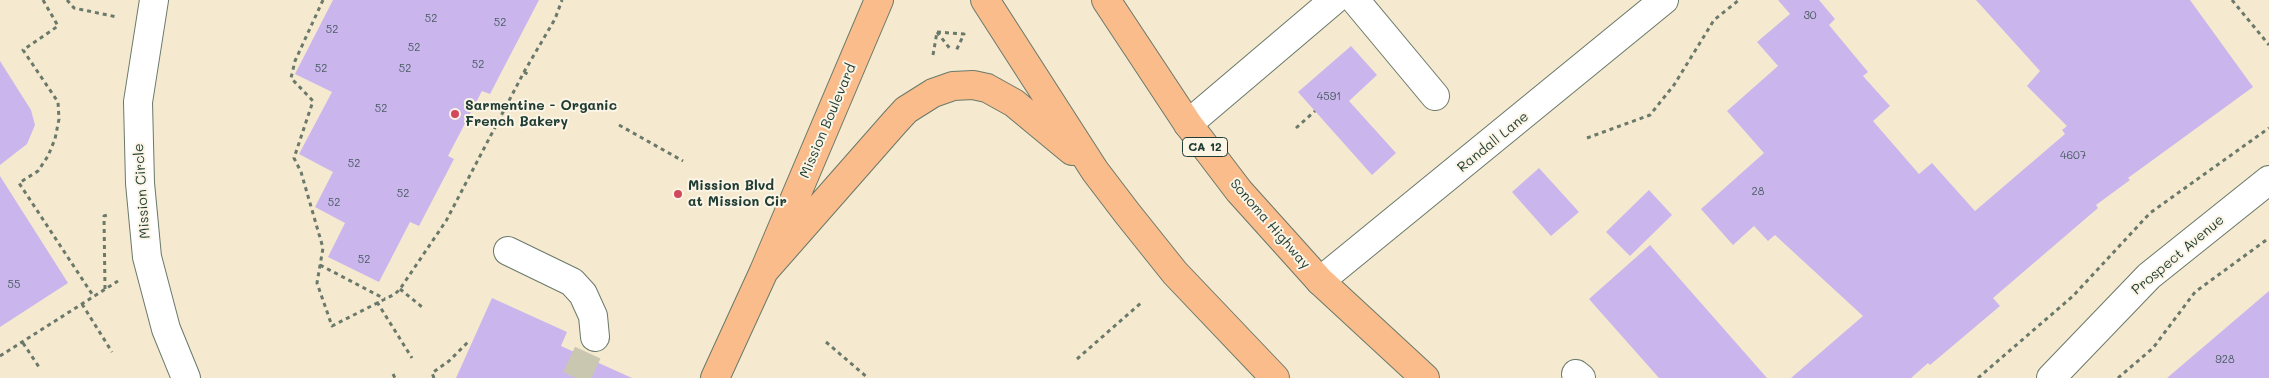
<!DOCTYPE html>
<html>
<head>
<meta charset="utf-8">
<style>
  body { margin:0 }
  canvas { display:block; background:#f5e9cf }
</style>
</head>
<body>
<canvas width="2269" height="378"></canvas>
<script>
const g = document.querySelector('canvas').getContext('2d');
g.lineJoin = 'round';
function paint(path, color) {
  g.fillStyle = color;
  g.fill(path, 'evenodd');
}
function toPath(rows) {
  const path = new Path2D();
  for (const r of rows) {
    path.moveTo(r[0], r[1]);
    for (let i = 2; i < r.length; i += 2) path.lineTo(r[i], r[i + 1]);
  }
  return path;
}
function trace(path, color, width, dash) {
  g.strokeStyle = color;
  g.lineWidth = width;
  g.lineCap = dash ? 'butt' : 'round';
  g.setLineDash(dash || []);
  g.stroke(path);
}
function write(font, color, halo, rows, align = 'center') {
  g.font = font + ' Mali,sans-serif';
  g.lineWidth = 4;
  g.setLineDash([]);
  g.textBaseline = 'middle';
  g.strokeStyle = halo;
  g.fillStyle = color;
  for (const [text, x, y, turn = 0] of rows) {
    g.save();
    g.translate(x, y);
    g.rotate((+turn || 0) * Math.PI / 180);
    g.textAlign = isNaN(turn) ? turn : align;
    if (halo) g.strokeText(text, 0, 0);
    g.fillText(text, 0, 0);
    g.restore();
  }
}
paint(toPath([
  [333,0,539,0,490,94,482,91,448,156,454,159,419,226,410,222,379,282,328,257,345,223,315,207,333,172,299,154,332,92,295,74],
  [1778,0,1819,0,1835,19,1829,25,1868,72,1863,76,1890,106,1873,121,1919,174,1932,163,1975,211,2065,134,2062,130,2067,126,2027,86,2040,71,1976,0,2190,0,2253,87,2128,178,2130,180,2096,205,2098,208,1993,298,2000,306,1930,365,1928,363,1911,378,1791,378,1863,316,1775,235,1768,241,1754,226,1733,245,1701,209,1764,153,1727,111,1778,66,1757,42,1790,14],
  [1351,46,1377,75,1349,101,1396,153,1372,175,1298,92],
  [0,61,31,110,35,125,27,144,0,165],
  [1539,168,1579,212,1551,236,1512,192],
  [0,176,68,283,0,327],
  [1649,190,1672,215,1630,256,1606,232],
  [1650,245,1767,378,1659,378,1589,299],
  [2269,291,2269,378,2167,378],
  [492,298,567,332,561,346,632,378,456,378]
]), '#cab6ed');
trace(toPath([
  [576,378,595,337]
]), '#cac7b0', 28, [28, 14]);
const minor = toPath([
  [154,0,138,102,140,183,147,257,166,329,186,378],
  [1355,0,1435,96],
  [1188,124,1334,0],
  [508,251,572,282,583,294,593,316,595,337],
  [1320,281,1664,0],
  [1576,374,1581,378],
  [2051,378,2149,276,2269,180]
]);
const major = toPath([
  [985,0,1095,171,1127,213,1175,273,1275,378],
  [1106,0,1188,124,1239,191,1320,281,1425,378],
  [764,271,895,122,906,110,933,93,953,86,973,85,987,88,1014,103,1072,151],
  [715,378,764,271,879,0]
]);
trace(minor, '#6a796a', 30);
trace(major, '#6a796a', 30);
trace(toPath([
  [43,0,58,26,23,50,58,102,59,119,55,139,48,156,38,171,19,183,94,297],
  [67,0,74,8,117,17],
  [323,0,295,61,291,78,313,101,294,158,301,172,323,248,317,283,332,326,395,294,400,289,446,221,524,72,555,19,562,0],
  [2232,0,2269,45],
  [937,32,964,34,956,51],
  [937,32,951,50],
  [933,55,937,32],
  [524,72,529,75],
  [619,125,683,161],
  [1296,128,1315,111],
  [1587,138,1650,115,1674,85,1714,20,1739,0],
  [320,265,385,299],
  [105,289,104,216,107,215],
  [400,289,422,307],
  [377,302,412,358],
  [82,304,112,352],
  [826,342,868,378],
  [23,343,39,367],
  [0,356,118,281],
  [1077,359,1142,302],
  [393,374,395,378],
  [434,378,432,373,449,361,468,342],
  [1978,378,2073,296,2150,213,2269,128],
  [2118,378,2153,348,2195,292,2269,238]
]), '#6a796a', 3, [4, 4]);
trace(minor, '#fff', 28);
trace(major, '#fabc8b', 28);
for (const [x, y, r, color] of [
  [455,114,5,"#d1495b"],
  [678,194,5,"#d1495b"]
]) {
  const dot = new Path2D();
  dot.arc(x, y, r, 0, 2 * Math.PI);
  g.fillStyle = color;
  g.fill(dot);
  trace(dot, '#fcf5e5', 2);
}
write('11px', '#4a5b62', null, [
  ["30",1810,16],
  ["52",431,19],
  ["52",500,23],
  ["52",332,30],
  ["52",414,48],
  ["52",478,65],
  ["52",321,69],
  ["52",405,69],
  ["4591",1329,97],
  ["52",381,109],
  ["4607",2073,156],
  ["52",354,164],
  ["28",1758,192],
  ["52",403,194],
  ["52",334,203],
  ["52",364,260],
  ["55",14,285],
  ["928",2225,360]
]);
for (const [x, y, w] of [
  [1205,147,45]
]) {
  const box = new Path2D();
  box.roundRect(x - w / 2, y - 9.5, w, 19, 4);
  g.fillStyle = '#fcf5e5';
  g.fill(box);
  trace(box, '#1f3d34', 1);
}
write('bold 12px', '#1f3d34', null, [
  ["CA 12",1205,147]
]);
write('bold 14px', '#1f3d34', '#fcf5e5', [
  ["Sarmentine - Organic",465,106],
  ["French Bakery",465,122],
  ["Mission Blvd",688,186],
  ["at Mission Cir",688,202]
], 'left');
write('14px', '#1f3d34', '#fcf5e5', [
  ["Mission Boulevard",828,121,-67],
  ["Randall Lane",1493,142,-39],
  ["Mission Circle",142,191,-94],
  ["Sonoma Highway",1270,224,49],
  ["Prospect Avenue",2178,255,-40]
]);
</script>
</body>
</html>
